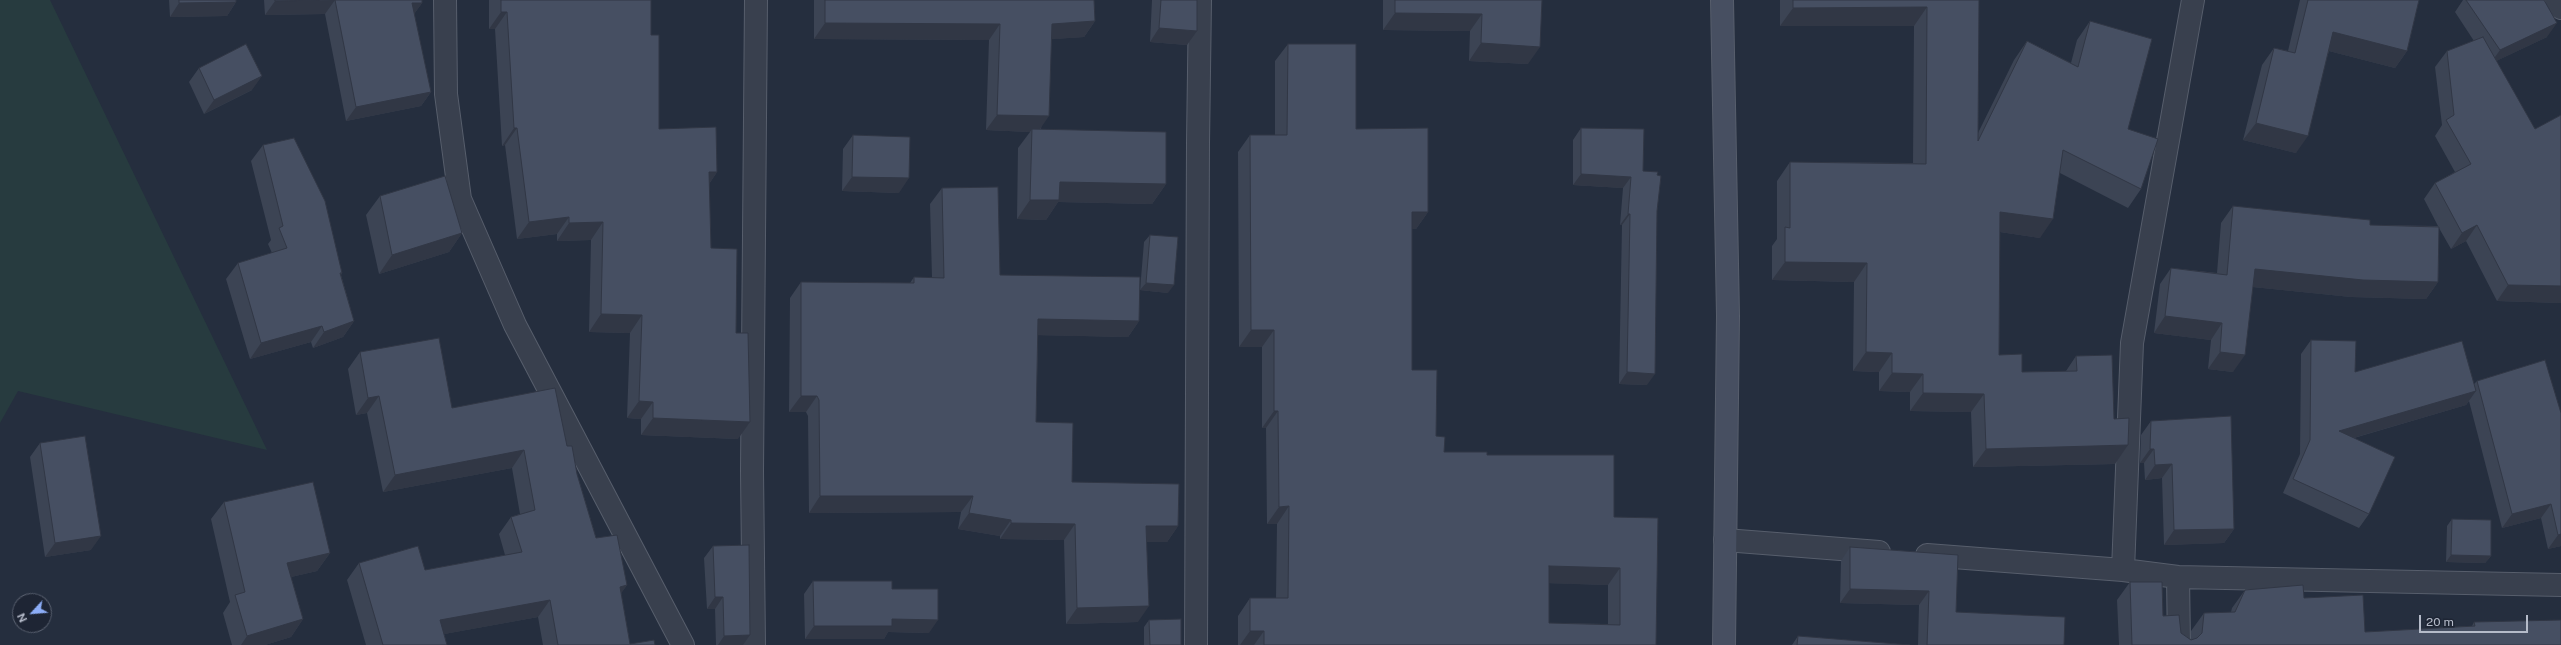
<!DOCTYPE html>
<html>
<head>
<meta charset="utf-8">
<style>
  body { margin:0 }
  #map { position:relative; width:2561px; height:645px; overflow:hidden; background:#252e3e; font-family:"Public Sans",sans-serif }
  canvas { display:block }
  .north { position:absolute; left:12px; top:593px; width:40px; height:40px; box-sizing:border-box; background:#1e2534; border:1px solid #5a6170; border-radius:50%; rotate:244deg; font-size:11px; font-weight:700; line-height:16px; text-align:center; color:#b5bbc9 }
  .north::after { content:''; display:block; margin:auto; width:14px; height:18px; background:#8cadf7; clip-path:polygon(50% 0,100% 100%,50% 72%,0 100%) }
  .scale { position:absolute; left:2419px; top:615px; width:109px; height:18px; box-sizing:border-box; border:2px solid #b5bbc9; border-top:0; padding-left:5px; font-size:12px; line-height:14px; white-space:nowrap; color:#b5bbc9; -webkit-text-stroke:3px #1e2534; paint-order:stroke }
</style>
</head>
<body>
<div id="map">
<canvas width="2561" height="645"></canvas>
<div class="north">N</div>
<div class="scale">20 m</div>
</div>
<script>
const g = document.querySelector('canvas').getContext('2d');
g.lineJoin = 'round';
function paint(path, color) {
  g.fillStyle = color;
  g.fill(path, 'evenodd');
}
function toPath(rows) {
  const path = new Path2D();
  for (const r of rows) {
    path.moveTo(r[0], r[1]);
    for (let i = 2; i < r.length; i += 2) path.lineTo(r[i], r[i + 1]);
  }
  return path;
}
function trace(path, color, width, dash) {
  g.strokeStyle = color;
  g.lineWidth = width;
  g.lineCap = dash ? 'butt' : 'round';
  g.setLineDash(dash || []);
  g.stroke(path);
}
paint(toPath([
  [0,0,50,0,267,450,18,391,0,423]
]), '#273b3f');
const street = toPath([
  [445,0,446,94,460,199,515,325,683,645],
  [2556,0,2561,8],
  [1725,540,1879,552],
  [1927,555,2123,570,2178,577,2561,585],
  [2123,570,2132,343,2193,0],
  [2178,577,2179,645],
  [754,645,752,471,756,0],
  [1196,645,1198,143,1200,0]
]);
const secondary = toPath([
  [1722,0,1728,316,1724,645]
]);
trace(street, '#575e6c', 24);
trace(secondary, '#575e6c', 24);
trace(street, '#39404e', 22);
trace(secondary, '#474f61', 22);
paint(toPath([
  [169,0,236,0,236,2,227,16,170,17],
  [264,0,422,0,422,3,414,14,431,92,421,106,346,121,325,14,265,15],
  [489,0,651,0,651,35,659,129,717,172,709,184,711,248,736,333,738,439,641,435,641,419,627,418,630,333,589,332,591,240,557,241,557,234,517,239,505,145,502,146,495,29,489,29],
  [814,0,1094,0,1095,21,1084,37,1052,39,1041,129,1166,184,1152,204,1058,202,1046,220,1017,219,1018,148,1030,132,986,130,989,40,814,39],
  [1152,0,1197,0,1187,45,1150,42],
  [1383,0,1542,0,1528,64,1469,61,1470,31,1383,30],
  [1780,0,1979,0,1978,133,2014,60,2027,41,2071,63,2077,40,2090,21,2128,129,2141,189,2128,208,2060,173,2040,238,2000,232,1999,355,2022,372,2066,371,2076,356,2115,464,1973,467,1971,412,1910,411,1910,392,1879,391,1879,372,1853,371,1854,282,1772,280,1772,246,1777,239,1777,181,1790,162,1913,163,1914,26,1780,26],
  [2300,0,2419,0,2407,51,2395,68,2329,51,2296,153,2243,140,2262,65,2274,48,2288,51],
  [2463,0,2544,0,2547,37,2496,61,2535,129,2561,115,2561,303,2497,301,2466,241,2451,249,2439,228,2438,282,2426,299,2351,297,2253,287,2233,372,2208,369,2211,340,2154,333,2160,284,2171,268,2217,273,2221,223,2233,206,2370,225,2438,226,2424,199,2435,183,2455,172,2435,136,2442,125,2435,67,2447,51,2474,41,2455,12],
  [1288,44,1356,129,1428,212,1416,229,1412,229,1412,370,1436,436,1444,452,1487,455,1614,517,1656,645,1238,645,1238,616,1250,598,1276,598,1277,524,1267,524,1266,428,1262,428,1262,347,1239,347,1238,152,1250,135,1275,135,1275,61],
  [1549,583,1608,585,1608,624,1549,623],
  [199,68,252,90,204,114,189,82],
  [1581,128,1643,171,1657,211,1647,385,1619,384,1622,225,1620,225,1623,188,1573,185,1573,140],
  [853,135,899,193,842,191,843,149],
  [263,145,342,273,341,275,354,321,343,337,313,348,311,342,250,359,226,279,238,263,272,253,268,244,271,240,251,161],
  [942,188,1000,275,1139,321,1128,337,1038,335,1036,422,1072,482,1178,526,1167,542,1147,542,1138,622,1066,624,1064,540,1000,539,1000,536,958,529,961,512,809,513,808,416,806,412,789,412,790,298,801,282,910,283,914,277,932,278,930,204],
  [380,196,462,233,449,252,379,274,366,215],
  [1150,235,1168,293,1140,290,1144,242],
  [2311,340,2355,372,2474,384,2477,381,2545,360,2561,546,2548,549,2541,518,2502,528,2469,401,2466,405,2354,438,2369,514,2359,528,2283,493,2300,454,2301,354],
  [360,352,452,408,567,446,577,474,596,538,627,585,621,593,630,644,655,645,543,645,538,617,444,634,447,645,366,645,347,580,359,563,425,570,505,555,499,534,511,517,520,514,512,468,383,492,367,413,356,415,348,369],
  [2151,421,2234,529,2224,543,2164,545,2162,478,2145,480,2144,463,2140,463,2141,435],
  [40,443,91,550,45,557,30,457],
  [224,502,330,553,317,571,291,577,303,619,291,637,265,645,232,645,223,613,230,602,211,519],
  [2452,519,2491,556,2485,563,2446,562,2447,526],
  [713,546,743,645,716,645,715,609,707,609,704,558],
  [1850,547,1958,555,1956,612,2064,645,1918,645,1919,605,1840,603,1841,561],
  [813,581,892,589,929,633,888,632,884,639,805,639,804,594],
  [2130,582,2181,633,2191,639,2191,631,2204,613,2231,612,2232,608,2245,590,2304,598,2365,632,2472,626,2474,622,2561,645,2119,645,2117,600],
  [1149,620,1181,645,1144,645,1144,627],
  [1798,636,1910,645,1792,645]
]), '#3c4454');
paint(toPath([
  [335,0,325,14,265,15,275,1],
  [236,2,227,16,170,17,179,3],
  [412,3,422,3,412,17],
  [1927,7,1914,26,1780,26,1793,8],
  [501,12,507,12,495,29,489,29],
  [1395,13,1482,14,1470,31,1383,30],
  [1095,21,1084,37,1041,40,1052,24],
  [825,23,1000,24,989,40,814,39],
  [2557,23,2547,37,2490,64,2500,50],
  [1159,28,1197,31,1187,45,1150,42],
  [2333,32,2407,51,2395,68,2321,49],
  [1481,43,1540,47,1528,64,1469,61],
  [262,76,252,90,204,114,214,100],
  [431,92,421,106,346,121,356,107],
  [997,115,1049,116,1038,132,1032,129,1030,132,986,130],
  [2256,123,2308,136,2296,153,2243,140],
  [514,128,517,128,505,145,502,146],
  [709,172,717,172,705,190],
  [1581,174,1631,177,1623,188,1573,185],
  [852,177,909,178,899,193,842,191],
  [1060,182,1166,184,1152,204,1058,202,1046,220,1017,219,1030,200],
  [1412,212,1428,212,1416,229,1400,229],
  [2000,212,2053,219,2040,238,1987,230],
  [1628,214,1630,214,1622,225,1620,225],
  [569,217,557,234,517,239,529,222],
  [603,222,591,240,557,241,569,223],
  [2477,225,2466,241,2451,249,2462,233],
  [462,233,449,252,379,274,392,255],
  [1785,262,1867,263,1854,282,1772,280],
  [2255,269,2438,282,2426,299,2351,297,2243,286],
  [1146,283,1174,285,1168,293,1140,290],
  [2508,285,2561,286,2561,303,2497,301],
  [601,314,642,315,630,333,589,332],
  [2165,316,2222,323,2211,340,2154,333],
  [1038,319,1139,321,1128,337,1027,335],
  [354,321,343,337,313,348,324,332],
  [322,326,311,342,250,359,261,343],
  [1251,330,1274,330,1262,347,1239,347],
  [1866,352,1892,353,1879,372,1853,371],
  [2220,352,2245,355,2233,372,2208,369],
  [1627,372,1655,374,1647,385,1619,384],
  [1892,373,1923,374,1910,392,1879,391],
  [2476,391,2466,405,2329,445,2339,431],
  [1923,393,1984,394,1971,412,1910,411],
  [379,396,367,413,356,415,368,398],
  [801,396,817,396,806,412,789,412],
  [639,401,653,402,641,419,627,418],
  [1274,411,1278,411,1266,428,1262,428],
  [653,418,750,422,738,439,641,435],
  [2128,445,2115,464,1973,467,1986,449],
  [2150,449,2154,449,2144,463,2140,463],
  [524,450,512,468,383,492,395,475],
  [2172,464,2162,478,2145,480,2155,465],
  [820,496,973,496,961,512,809,513],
  [2551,504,2541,518,2502,528,2512,514],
  [1289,506,1277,524,1267,524,1279,507],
  [969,513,1011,520,1000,536,958,529],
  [1011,523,1075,524,1064,540,1000,539],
  [1146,526,1178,526,1167,542,1135,542],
  [2234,529,2224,543,2164,545,2174,530],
  [2561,534,2561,546,2548,549,2558,535],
  [101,536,91,550,45,557,55,543],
  [330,553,317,571,274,581,287,563],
  [2451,555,2491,556,2485,563,2446,562],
  [1549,566,1620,568,1608,585,1537,583],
  [627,585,615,602,620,587],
  [1850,589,1929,591,1919,605,1840,603],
  [715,597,723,597,715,609,707,609],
  [550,600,538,617,428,637,440,620],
  [1149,606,1138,622,1066,624,1077,608],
  [303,619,291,637,265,645,241,645,247,636],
  [892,619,938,620,929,633,888,632,884,639,805,639,814,626],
  [1250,631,1264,631,1254,645,1240,645],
  [750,635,743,645,718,645,724,636]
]), '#313745');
const building = toPath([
  [179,0,236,0,236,2,179,3,179,0],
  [275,0,320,0,275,1,275,0],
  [335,0,422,0,422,3,412,3,431,92,356,107,335,0],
  [501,0,651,0,651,35,659,35,659,129,716,127,717,172,709,172,711,248,737,249,736,333,748,333,750,422,653,418,653,402,639,401,642,315,601,314,603,222,569,223,569,217,529,222,517,128,514,128,507,12,501,12,501,0],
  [825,0,1094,0,1095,21,1052,24,1049,116,997,115,1000,24,825,23,825,0],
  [1161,0,1197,0,1197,31,1159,28,1161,0],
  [1395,0,1542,0,1540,47,1481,43,1482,14,1395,13,1395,0],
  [1793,0,1979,0,1978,141,2027,41,2078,67,2090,21,2152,39,2128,129,2158,139,2141,189,2063,150,2053,219,2000,212,1999,355,2022,354,2022,372,2077,371,2076,356,2112,355,2114,419,2129,418,2128,445,1986,449,1984,394,1923,393,1923,374,1892,373,1892,353,1866,352,1867,263,1785,262,1785,227,1790,228,1790,162,1926,164,1927,7,1793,8,1793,0],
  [2308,0,2419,0,2407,51,2333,32,2308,136,2256,123,2274,48,2295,53,2308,0],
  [2466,0,2544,0,2557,23,2500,50,2466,0],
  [2483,37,2535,129,2561,115,2561,286,2508,285,2477,225,2462,233,2435,183,2471,164,2446,120,2454,115,2447,51,2483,37],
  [246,44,262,76,214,100,199,68,246,44],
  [1288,44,1356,44,1356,129,1428,128,1428,212,1412,212,1412,370,1437,370,1436,436,1445,437,1444,452,1487,452,1487,455,1614,455,1614,517,1658,518,1656,645,1264,645,1264,631,1250,631,1250,598,1288,598,1289,506,1279,507,1278,411,1274,411,1274,330,1251,330,1250,135,1287,135,1288,44],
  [1549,566,1620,568,1620,625,1549,623,1549,566],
  [1581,128,1644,129,1643,171,1658,172,1657,175,1661,176,1657,211,1655,374,1627,372,1630,214,1628,214,1631,177,1581,174,1581,128],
  [1032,129,1166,132,1166,184,1060,182,1059,200,1030,200,1032,129],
  [853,135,910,137,909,178,852,177,853,135],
  [294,138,325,201,342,273,340,273,354,321,324,332,322,326,261,343,238,263,287,248,279,228,283,226,263,145,294,138],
  [445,176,462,233,392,255,380,196,445,176],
  [998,187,1000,275,1140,277,1139,321,1038,319,1036,422,1073,423,1072,482,1179,484,1178,526,1146,526,1149,606,1077,608,1075,524,1011,523,1011,520,969,513,973,496,820,496,819,400,817,396,801,396,801,282,914,283,914,277,944,278,942,188,998,187],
  [2233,206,2370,220,2370,225,2439,227,2438,282,2363,280,2255,269,2245,355,2220,352,2222,323,2165,316,2171,268,2227,275,2233,206],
  [1150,235,1178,237,1174,285,1146,283,1150,235],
  [439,338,452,408,555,388,567,446,572,446,577,474,596,538,617,535,627,585,620,587,630,644,654,640,655,645,558,645,550,600,440,620,447,645,383,645,359,563,418,546,425,570,522,552,511,517,535,510,524,450,395,475,379,396,368,398,360,352,439,338],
  [2311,340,2356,341,2355,372,2462,341,2476,391,2339,431,2395,457,2369,514,2293,479,2310,440,2311,340],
  [2545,360,2561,413,2561,534,2558,535,2551,504,2512,514,2477,381,2545,360],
  [2231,416,2234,529,2174,530,2172,464,2155,465,2154,449,2150,449,2151,421,2231,416],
  [85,436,101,536,55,543,40,443,85,436],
  [313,482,330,553,287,563,303,619,247,636,235,595,245,592,224,502,313,482],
  [2452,519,2491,520,2491,556,2451,555,2452,519],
  [749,545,750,635,724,636,723,597,715,597,713,546,749,545],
  [1850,547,1958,555,1956,612,2065,617,2064,645,1927,645,1929,591,1850,589,1850,547],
  [813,581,892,581,892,589,938,589,938,620,892,619,892,626,814,626,813,581],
  [2130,582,2162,582,2163,616,2179,615,2181,633,2191,640,2197,638,2202,633,2204,613,2235,612,2245,590,2303,585,2304,598,2363,595,2365,632,2475,626,2474,622,2561,620,2561,645,2132,645,2130,582],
  [1181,619,1181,645,1150,645,1149,620,1181,619],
  [1798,636,1910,645,1797,645,1798,636]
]);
paint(building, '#464f62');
trace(building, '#313745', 1);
</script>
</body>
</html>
